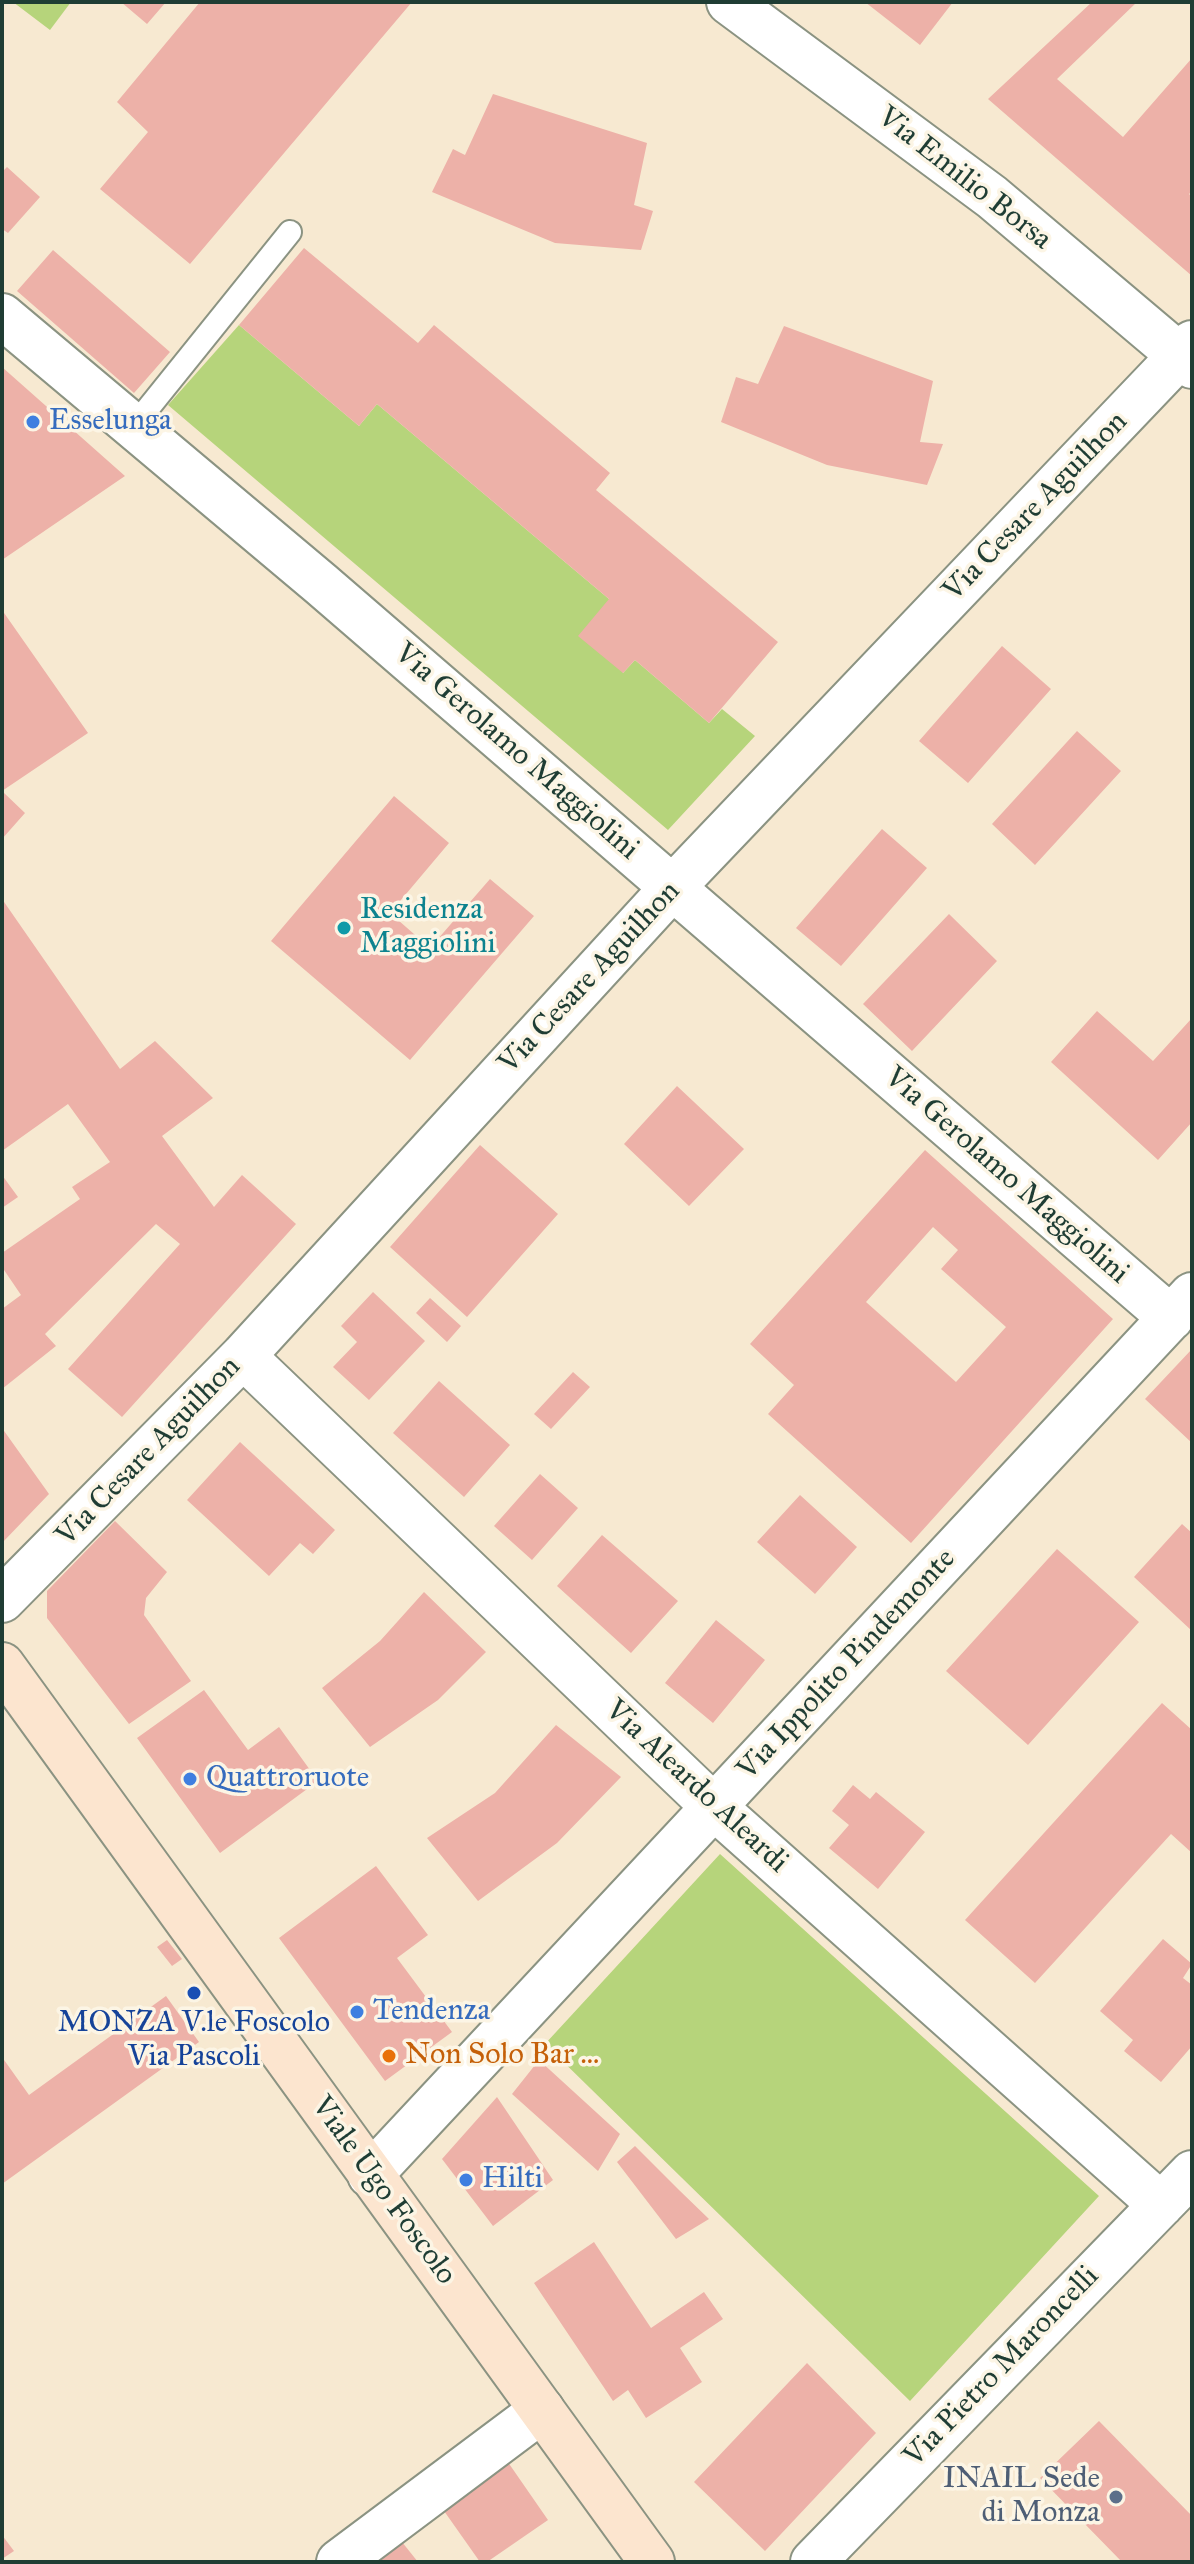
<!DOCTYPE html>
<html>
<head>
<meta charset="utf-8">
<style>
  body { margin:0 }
  #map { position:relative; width:1194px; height:2564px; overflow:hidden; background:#f7e9d1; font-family:"IM FELL Great Primer",serif }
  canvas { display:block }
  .frame { position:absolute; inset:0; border:4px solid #1f3d34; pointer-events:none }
</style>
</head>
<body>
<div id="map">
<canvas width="1194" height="2564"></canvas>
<div class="frame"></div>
</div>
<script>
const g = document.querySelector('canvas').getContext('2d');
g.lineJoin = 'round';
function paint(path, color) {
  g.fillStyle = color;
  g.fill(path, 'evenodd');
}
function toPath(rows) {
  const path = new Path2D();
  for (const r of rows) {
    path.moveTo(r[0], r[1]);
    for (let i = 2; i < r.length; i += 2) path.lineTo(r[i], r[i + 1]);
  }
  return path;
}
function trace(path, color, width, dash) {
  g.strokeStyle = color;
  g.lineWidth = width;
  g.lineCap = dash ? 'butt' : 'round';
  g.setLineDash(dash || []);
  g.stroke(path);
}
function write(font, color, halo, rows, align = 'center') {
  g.font = font + ' "IM FELL Great Primer",serif';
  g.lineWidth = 7;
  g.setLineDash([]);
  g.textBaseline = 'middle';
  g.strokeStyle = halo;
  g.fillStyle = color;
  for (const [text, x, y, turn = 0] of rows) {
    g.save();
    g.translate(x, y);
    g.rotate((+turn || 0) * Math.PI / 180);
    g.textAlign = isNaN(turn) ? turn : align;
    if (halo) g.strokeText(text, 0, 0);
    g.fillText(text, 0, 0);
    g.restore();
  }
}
paint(toPath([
  [13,2,71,2,50,30],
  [239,325,359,426,377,404,609,599,623,673,635,660,709,723,722,709,755,736,668,830,168,405],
  [720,1854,1099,2196,910,2401,545,2044]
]), '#b6d47b');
paint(toPath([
  [121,2,166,2,147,24],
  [200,2,412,2,190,264,100,189,148,132,117,102],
  [865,2,953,2,920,45],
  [1092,2,1137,2,1057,79,1123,137,1192,58,1192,191,1189,194,1192,197,1192,276,988,99],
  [493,94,647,143,634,205,653,211,641,250,555,243,432,192,453,149,465,155],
  [7,167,40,197,8,233,2,229,2,172],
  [304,248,418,343,434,325,610,473,596,490,778,642,709,723,635,660,623,673,578,636,609,599,377,404,359,426,239,325],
  [53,250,170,352,134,393,17,291],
  [784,326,933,381,920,442,943,444,927,485,827,465,721,422,736,377,758,384],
  [2,367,125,476,2,560],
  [2,610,88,733,2,791,25,813,2,839],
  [1002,646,1051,689,968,783,919,741],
  [1077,731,1121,771,1035,865,992,824],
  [394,796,449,843,390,913,430,948,490,879,534,916,410,1060,271,941],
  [882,829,927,868,841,966,796,928],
  [2,899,120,1069,155,1041,213,1098,162,1136,214,1207,242,1175,296,1224,122,1417,68,1369,180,1244,156,1224,45,1334,56,1346,2,1389,2,1309,21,1295,2,1267,2,1253,80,1199,72,1187,110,1162,68,1104,2,1151],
  [949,914,997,961,912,1051,863,1004],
  [1097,1011,1153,1061,1192,1018,1192,1122,1158,1160,1051,1062],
  [677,1086,744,1149,689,1206,624,1144],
  [480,1145,558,1214,467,1317,390,1247],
  [925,1150,1113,1319,911,1543,768,1414,794,1385,750,1344],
  [933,1227,958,1250,941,1269,1006,1327,956,1382,866,1302],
  [2,1175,18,1197,2,1208],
  [373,1292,425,1341,369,1400,333,1367,357,1342,341,1326],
  [430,1298,461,1326,447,1342,416,1313],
  [1192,1349,1192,1443,1145,1399],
  [573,1372,590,1387,551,1429,534,1414],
  [439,1381,510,1445,464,1497,393,1433],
  [2,1428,49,1494,2,1543],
  [240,1442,335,1530,313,1554,300,1543,269,1576,187,1500],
  [540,1474,578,1508,532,1560,494,1526],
  [800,1495,857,1547,815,1594,757,1542],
  [115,1521,167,1572,146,1598,144,1615,191,1681,129,1724,47,1618,47,1591],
  [1182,1524,1192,1533,1192,1631,1134,1577],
  [602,1535,678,1601,631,1653,557,1586],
  [1057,1549,1139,1622,1028,1745,946,1671],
  [424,1592,486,1652,438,1700,370,1747,322,1688,380,1641],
  [716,1620,765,1660,713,1723,665,1683],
  [204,1690,248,1750,279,1727,318,1781,220,1853,137,1738],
  [1162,1703,1192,1730,1192,1853,1171,1834,1035,1983,965,1920],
  [556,1725,621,1777,557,1843,478,1901,427,1838,495,1793],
  [853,1785,870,1799,876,1792,925,1832,878,1889,829,1848,849,1825,832,1811],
  [376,1866,428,1935,397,1958,452,2032,385,2081,279,1938],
  [1163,1939,1192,1964,1183,1978,1192,1985,1192,2046,1161,2082,1124,2051,1133,2040,1100,2011],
  [167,1940,182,1959,172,1966,157,1947],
  [166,1996,199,2042,2,2184,2,2057,29,2095],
  [539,2060,620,2134,598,2171,512,2094],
  [497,2097,553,2180,493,2226,442,2159],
  [635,2146,679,2190,709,2219,676,2239,617,2162],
  [594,2242,651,2328,704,2292,723,2319,680,2348,702,2382,646,2418,628,2390,613,2401,534,2283],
  [807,2363,876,2433,765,2551,694,2482],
  [1099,2421,1192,2516,1192,2562,1122,2562,1040,2478],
  [503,2455,548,2520,487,2562,480,2562,437,2501],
  [2,2535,14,2551,2,2559],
  [398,2537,418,2562,366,2562]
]), '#edb1a8');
const lane = toPath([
  [133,427,290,232]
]);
const street = toPath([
  [729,2,992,197,1192,366],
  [2,316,321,584,1171,1318],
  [243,1356,714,1807,1161,2205],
  [2,1600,243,1356,673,887,1192,343],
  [370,2175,1192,1295],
  [339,2562,542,2410],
  [813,2562,1192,2173]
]);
const secondary = toPath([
  [2,1665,652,2562]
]);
trace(lane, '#8b9382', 26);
trace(street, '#8b9382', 48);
trace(secondary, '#8b9382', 48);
trace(lane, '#fff', 22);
trace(street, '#fff', 44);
trace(secondary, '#fce5cf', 44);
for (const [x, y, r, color] of [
  [33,422,8,"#3f7fe0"],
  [344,928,8,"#0f9aa8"],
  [190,1779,8,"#3f7fe0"],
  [194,1993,8,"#1a4fb4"],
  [357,2012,8,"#3f7fe0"],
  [389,2056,8,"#e8710a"],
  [466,2180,8,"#3f7fe0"],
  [1116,2497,8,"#5c6f8a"]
]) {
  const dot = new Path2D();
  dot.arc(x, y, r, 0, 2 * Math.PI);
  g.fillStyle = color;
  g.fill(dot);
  trace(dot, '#fcf5e5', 3);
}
write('30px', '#1f3d34', '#fcf5e5', [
  ["Via Emilio Borsa",964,179,38],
  ["Via Cesare Aguilhon",1036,507,-46],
  ["Via Gerolamo Maggiolini",516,752,41],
  ["Via Cesare Aguilhon",590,978,-47],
  ["Via Gerolamo Maggiolini",1006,1176,41],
  ["Via Cesare Aguilhon",149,1452,-46],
  ["Via Ippolito Pindemonte",847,1665,-47],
  ["Via Aleardo Aleardi",696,1787,43],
  ["Viale Ugo Foscolo",383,2191,54],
  ["Via Pietro Maroncelli",1002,2367,-46]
]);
write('30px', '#366cbe', '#fcf5e5', [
  ["Esselunga",49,422],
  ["Quattroruote",206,1779],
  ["Tendenza",373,2012],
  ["Hilti",482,2180]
], 'left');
write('30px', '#0d838f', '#fcf5e5', [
  ["Residenza",360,911],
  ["Maggiolini",360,945]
], 'left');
write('30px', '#164399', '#fcf5e5', [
  ["MONZA V.le Foscolo",194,2024],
  ["Via Pascoli",194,2058]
]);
write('30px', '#c56008', '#fcf5e5', [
  ["Non Solo Bar ...",405,2056]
], 'left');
write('30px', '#4e5e75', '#fcf5e5', [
  ["INAIL Sede",1100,2480],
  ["di Monza",1100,2514]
], 'right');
</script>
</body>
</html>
